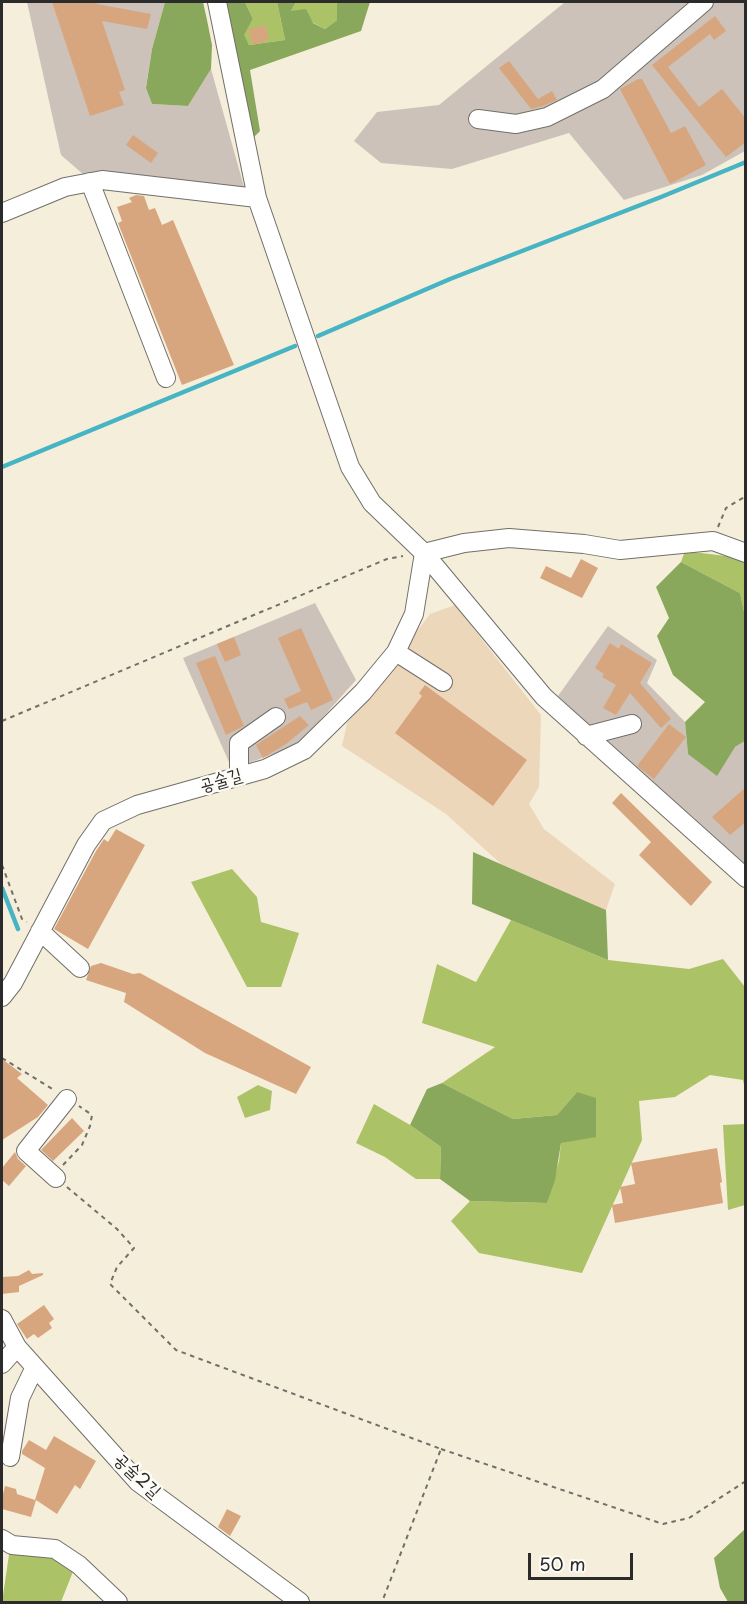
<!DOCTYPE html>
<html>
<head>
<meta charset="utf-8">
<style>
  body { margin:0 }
  #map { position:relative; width:747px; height:1604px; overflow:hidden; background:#f5eedb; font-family:"Playpen Sans",sans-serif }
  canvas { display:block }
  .frame { position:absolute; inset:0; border:3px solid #2b2b2b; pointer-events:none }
  .scale { position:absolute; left:528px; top:1553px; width:105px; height:27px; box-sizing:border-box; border:3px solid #2b2b2b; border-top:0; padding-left:8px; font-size:18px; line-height:21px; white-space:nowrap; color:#2b2b2b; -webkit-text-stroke:4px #fdfcf7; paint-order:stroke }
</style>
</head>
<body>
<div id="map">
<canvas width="747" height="1604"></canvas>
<div class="frame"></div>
<div class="scale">50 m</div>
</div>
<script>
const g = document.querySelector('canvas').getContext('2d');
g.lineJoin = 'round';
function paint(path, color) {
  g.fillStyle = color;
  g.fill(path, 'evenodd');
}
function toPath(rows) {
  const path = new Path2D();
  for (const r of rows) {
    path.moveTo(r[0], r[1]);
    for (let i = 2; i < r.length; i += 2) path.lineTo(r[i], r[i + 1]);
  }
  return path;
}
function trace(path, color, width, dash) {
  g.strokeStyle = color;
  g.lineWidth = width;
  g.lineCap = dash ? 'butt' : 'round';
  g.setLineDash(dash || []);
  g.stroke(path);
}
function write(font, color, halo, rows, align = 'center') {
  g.font = font + ' "Playpen Sans","Poor Story",sans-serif';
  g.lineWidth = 5;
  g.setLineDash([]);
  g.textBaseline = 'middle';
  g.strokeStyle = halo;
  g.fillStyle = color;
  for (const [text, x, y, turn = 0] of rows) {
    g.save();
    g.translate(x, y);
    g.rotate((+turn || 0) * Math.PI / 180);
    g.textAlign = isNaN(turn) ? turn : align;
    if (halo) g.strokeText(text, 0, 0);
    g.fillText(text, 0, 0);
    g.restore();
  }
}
paint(toPath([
  [455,605,541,715,539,787,529,804,544,829,615,884,606,910,501,864,446,814,342,746,347,723,430,614]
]), '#edd7bb');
paint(toPath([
  [27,2,165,2,152,49,146,87,152,104,188,106,211,69,244,187,84,175,61,155],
  [565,2,745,2,745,151,702,175,624,200,569,133,452,169,381,163,354,141,377,112,439,105],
  [315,603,356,680,298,745,232,769,183,658],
  [608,626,657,660,647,683,685,722,688,754,735,747,745,741,745,878,694,818,655,787,558,696]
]), '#ccc2b9');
paint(toPath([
  [245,2,277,2,285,40,249,45,243,36,253,19],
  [296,2,337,2,337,20,325,29,291,11],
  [685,551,734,557,745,562,745,616,740,593,681,562],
  [232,869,257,897,261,922,299,933,281,987,247,987,191,882],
  [511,920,608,960,689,969,723,959,745,987,745,1090,743,1080,710,1075,675,1097,639,1101,642,1140,582,1273,479,1253,451,1221,470,1201,547,1203,559,1161,561,1143,577,1092,557,1115,513,1119,442,1083,495,1047,422,1023,437,964,476,982],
  [258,1085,272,1091,270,1110,245,1118,237,1097],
  [374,1104,410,1125,441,1147,440,1179,416,1179,385,1157,356,1143],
  [746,1124,745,1205,728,1210,723,1125],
  [10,1548,47,1554,74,1569,61,1602,2,1602]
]), '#acc266');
paint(toPath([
  [165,2,203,2,207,20,212,45,211,69,188,106,152,104,146,88,152,49],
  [223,2,245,2,253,19,244,35,249,45,285,40,277,2,296,2,291,11,306,9,313,23,325,29,337,20,337,2,370,2,361,31,250,70,260,131,253,138],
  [681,562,740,593,745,616,745,741,735,747,717,776,688,754,685,722,705,702,673,675,657,636,669,618,656,587],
  [473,852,606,910,608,960,472,904],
  [442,1083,513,1119,557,1115,577,1092,596,1098,596,1137,561,1143,555,1180,547,1203,470,1201,440,1179,441,1147,410,1125,427,1089],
  [745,1529,745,1602,728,1602,720,1588,714,1558]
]), '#89a85b');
trace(toPath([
  [318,336,450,279,661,197,746,162],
  [2,467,295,346],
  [2,888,18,929]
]), '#47b4c3', 4.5);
paint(toPath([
  [52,2,96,2,97,4,151,14,147,29,102,21,125,90,119,92,124,105,90,116],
  [715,16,726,31,714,40,710,34,668,67,699,107,722,89,746,119,746,142,726,157,652,65],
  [265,25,269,40,253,45,248,30],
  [509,61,538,99,552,91,557,100,543,106,531,109,499,68],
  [638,79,642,79,671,133,685,126,706,165,670,184,620,89],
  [133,135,158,153,151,163,126,145],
  [136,195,144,196,149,210,155,208,162,225,173,220,234,365,182,385,118,223,122,221,117,207,132,202,129,198],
  [581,559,598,568,582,598,540,578,546,566,571,578],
  [301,628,333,700,311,710,307,702,289,709,284,699,301,691,278,638],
  [234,637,241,655,225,662,217,644],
  [610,643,619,649,621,644,652,663,640,683,671,719,661,728,630,693,616,715,603,708,616,685,602,677,604,674,595,668],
  [215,656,244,726,226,735,196,663],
  [425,685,527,760,493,806,395,733,422,696,419,693],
  [300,716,309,725,286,744,263,758,256,745],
  [669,724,686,737,654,779,637,766],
  [746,787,746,822,730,835,712,817],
  [621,793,712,882,691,906,639,855,651,842,612,803],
  [116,829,145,845,88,949,54,929,96,851,104,839,108,842],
  [101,963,133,974,140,973,311,1067,296,1094,205,1053,124,1002,126,993,86,980,91,966],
  [2,1059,22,1074,17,1078,48,1105,38,1117,2,1140],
  [72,1118,84,1131,53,1161,41,1150],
  [717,1148,722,1182,720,1183,723,1203,615,1223,612,1205,623,1203,620,1187,635,1184,631,1163],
  [15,1152,18,1159,26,1166,9,1186,2,1180,2,1168],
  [29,1270,32,1274,43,1273,43,1275,19,1286,19,1292,2,1294,2,1277,18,1276],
  [44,1305,54,1319,49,1323,52,1328,38,1338,34,1334,27,1339,17,1324],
  [54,1436,96,1461,80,1489,75,1485,57,1514,36,1500,31,1517,2,1509,2,1498,5,1486,16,1489,17,1494,35,1500,45,1468,22,1454,22,1451,29,1440,46,1450],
  [227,1509,241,1516,230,1536,218,1527]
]), '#d8a67e');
const minor = toPath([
  [217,2,257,198,350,467,372,503,424,553,544,697,746,878],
  [478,119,516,124,547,117,603,89,704,2],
  [90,182,166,378],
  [2,213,65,187,102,180,257,198],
  [396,652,443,682],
  [586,736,632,724],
  [239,776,239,743,276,717],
  [40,931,80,968],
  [2,997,13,983,86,845,103,821,137,805,265,769,304,750,363,692,396,652,414,614,424,553,464,543,509,538,584,544,620,550,713,541,746,553],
  [56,1178,26,1151,67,1099],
  [2,1319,17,1347,138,1482,300,1602],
  [2,1364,17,1347],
  [10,1457,20,1398,35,1367],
  [2,1539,12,1545,55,1549,79,1565,118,1602]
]);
trace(minor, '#726f69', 20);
trace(toPath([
  [718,527,726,508,746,496],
  [2,721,387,559,403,556],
  [2,865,22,919,27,922],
  [2,1058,54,1090],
  [63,1165,82,1145,90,1126,92,1115,79,1106],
  [67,1187,117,1229,134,1248,117,1267,110,1284,176,1350,441,1449,382,1602],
  [441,1449,663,1524,689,1518,746,1481]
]), '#726f69', 2, [4.5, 4.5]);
trace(minor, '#fff', 18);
write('18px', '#2b2b2b', '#fdfcf7', [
  ["공술길",221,781,-16],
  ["공술2길",137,1476,43]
]);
</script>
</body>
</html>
